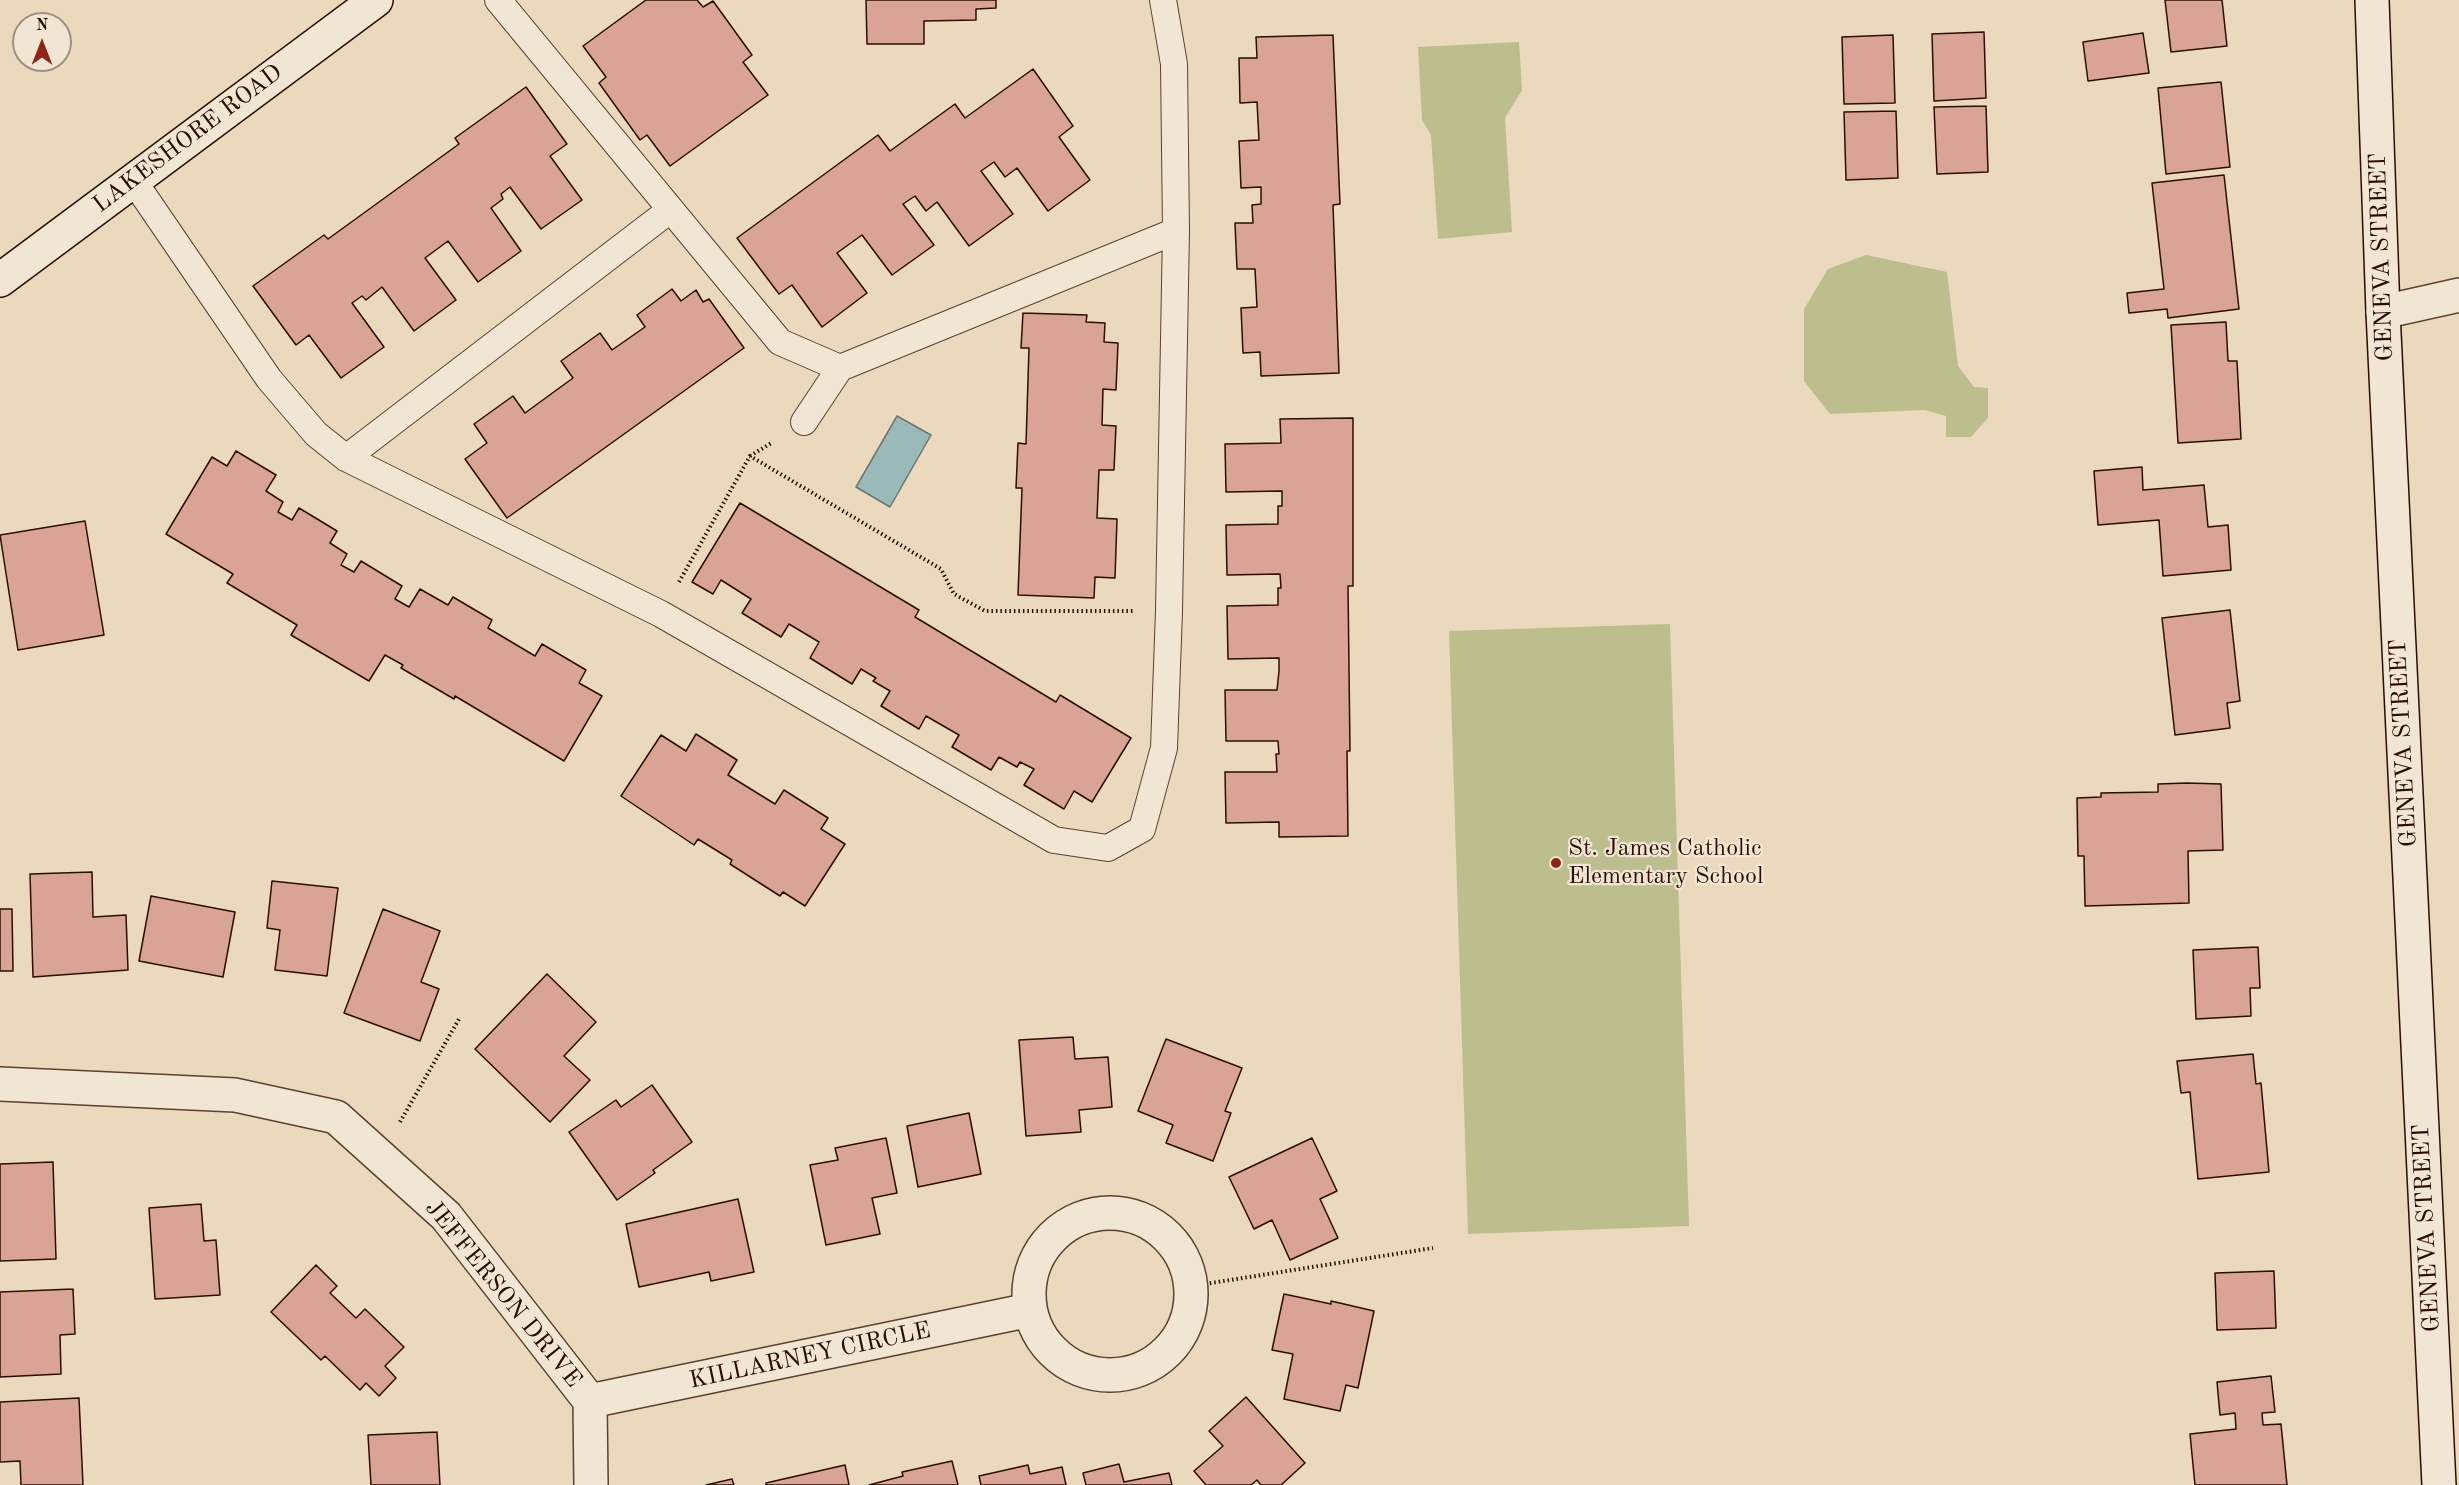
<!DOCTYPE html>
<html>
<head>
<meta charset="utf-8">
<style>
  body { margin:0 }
  #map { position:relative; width:2459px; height:1485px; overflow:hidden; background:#ead9bd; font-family:"Old Standard TT",serif }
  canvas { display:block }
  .north { position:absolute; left:12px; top:12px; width:60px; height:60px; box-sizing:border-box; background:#f1e6d4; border:2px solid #a2907f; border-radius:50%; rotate:0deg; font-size:16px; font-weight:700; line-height:24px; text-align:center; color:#2c0e00 }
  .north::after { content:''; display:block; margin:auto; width:21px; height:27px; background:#8f2418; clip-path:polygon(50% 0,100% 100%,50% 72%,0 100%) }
</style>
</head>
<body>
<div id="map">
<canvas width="2459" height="1485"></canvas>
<div class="north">N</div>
</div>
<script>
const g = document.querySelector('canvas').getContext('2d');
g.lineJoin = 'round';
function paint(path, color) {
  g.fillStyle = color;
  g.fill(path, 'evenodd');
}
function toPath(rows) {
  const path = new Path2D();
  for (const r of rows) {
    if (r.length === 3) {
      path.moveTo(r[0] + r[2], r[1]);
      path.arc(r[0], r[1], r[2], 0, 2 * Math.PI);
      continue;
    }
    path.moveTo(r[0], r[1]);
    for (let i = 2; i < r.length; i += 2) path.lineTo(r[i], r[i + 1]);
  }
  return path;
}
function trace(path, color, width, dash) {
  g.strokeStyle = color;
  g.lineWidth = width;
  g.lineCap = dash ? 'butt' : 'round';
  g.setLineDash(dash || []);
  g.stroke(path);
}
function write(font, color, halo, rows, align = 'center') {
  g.font = font + ' "Old Standard TT",serif';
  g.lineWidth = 4.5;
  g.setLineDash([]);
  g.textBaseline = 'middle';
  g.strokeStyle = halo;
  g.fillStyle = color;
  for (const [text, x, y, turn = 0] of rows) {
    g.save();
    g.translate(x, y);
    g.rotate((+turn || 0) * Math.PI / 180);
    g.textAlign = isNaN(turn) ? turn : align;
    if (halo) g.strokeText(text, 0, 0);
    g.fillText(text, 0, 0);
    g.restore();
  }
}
paint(toPath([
  [1519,42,1522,90,1505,118,1512,232,1438,239,1431,135,1422,120,1418,47],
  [1866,255,1947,272,1958,366,1974,387,1988,388,1988,418,1971,437,1946,437,1946,416,1925,410,1830,414,1804,381,1804,309,1828,269],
  [1670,624,1689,1226,1468,1234,1449,631]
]), '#bcbe8e');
const water = toPath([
  [897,416,931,435,890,507,856,487,897,416]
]);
paint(water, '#9ab9b9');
trace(water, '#6e756f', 1.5);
const building = toPath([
  [646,0,697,0,703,7,713,1,752,55,743,62,768,95,670,166,647,135,640,140,599,83,606,77,583,46,646,0],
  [866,0,996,0,996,8,976,9,976,20,924,21,924,44,867,44,866,0],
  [2165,0,2222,0,2227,46,2171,52,2165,0],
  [1984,32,1986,98,1934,101,1932,34,1984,32],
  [2143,33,2149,73,2088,81,2083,42,2143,33],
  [1333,35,1340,204,1333,205,1339,373,1261,376,1260,352,1243,353,1241,308,1257,307,1255,269,1237,269,1235,223,1253,223,1252,205,1261,204,1261,187,1241,188,1239,141,1259,140,1257,102,1240,103,1239,58,1257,58,1256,37,1333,35],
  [1893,35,1895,103,1844,104,1842,37,1893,35],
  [1033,69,1073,126,1059,137,1090,180,1048,211,1017,168,1005,177,994,162,981,171,1013,214,969,246,937,202,926,211,915,196,903,204,934,245,892,275,862,235,837,253,867,293,822,327,792,285,779,294,737,238,878,135,890,151,955,104,965,118,1033,69],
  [2221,82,2230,167,2166,174,2158,88,2221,82],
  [526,87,567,144,550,156,582,200,541,229,510,187,501,194,503,199,491,208,521,251,478,282,448,241,425,258,456,300,414,331,382,287,366,300,362,296,352,303,384,347,341,378,309,335,296,345,253,286,324,235,328,239,459,144,455,138,526,87],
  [1986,106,1988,172,1937,174,1934,107,1986,106],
  [1896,111,1898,178,1846,180,1844,112,1896,111],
  [2224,175,2239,309,2168,318,2167,309,2129,313,2127,293,2164,289,2152,183,2224,175],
  [672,289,681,301,696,290,703,302,709,299,744,348,507,518,465,459,487,443,474,424,513,396,525,413,573,378,561,361,600,333,612,350,645,327,637,315,672,289],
  [1023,313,1087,315,1086,322,1105,323,1104,342,1118,343,1116,390,1103,389,1102,425,1116,426,1114,470,1099,470,1097,518,1117,519,1115,578,1095,577,1094,598,1018,595,1022,488,1016,488,1018,443,1026,444,1029,348,1021,348,1023,313],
  [2226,322,2228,361,2237,361,2241,439,2178,443,2171,325,2226,322],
  [1353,418,1353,586,1348,586,1350,751,1347,751,1348,836,1279,837,1279,822,1226,823,1225,772,1277,772,1276,754,1279,754,1278,741,1226,741,1225,690,1277,690,1279,671,1279,658,1228,659,1227,606,1278,605,1278,588,1281,588,1280,574,1227,575,1226,525,1278,524,1278,506,1282,506,1282,491,1226,492,1225,444,1281,443,1280,419,1353,418],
  [236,451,276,475,266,491,283,502,278,512,292,520,299,508,337,531,330,543,347,554,341,565,354,572,361,561,402,586,395,599,409,607,420,589,448,605,453,597,492,620,488,628,535,656,542,644,586,670,579,683,602,696,564,761,455,696,454,699,401,668,403,665,385,655,369,681,291,635,297,625,227,583,233,574,166,534,212,457,227,466,236,451],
  [2142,467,2143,490,2204,485,2208,527,2228,525,2231,570,2163,576,2159,520,2098,525,2094,471,2142,467],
  [740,503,919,610,915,617,1056,702,1060,695,1131,738,1092,802,1074,791,1064,809,1024,785,1034,769,1020,762,1017,767,999,757,991,770,952,747,959,735,926,716,919,729,881,706,890,691,873,681,876,678,861,669,852,684,810,658,819,642,789,624,781,637,742,613,751,599,721,580,713,594,692,582,740,503],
  [85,521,104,635,18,650,0,535,85,521],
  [2230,610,2240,701,2227,703,2230,728,2175,735,2162,618,2230,610],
  [696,734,737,760,728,775,775,804,784,790,828,818,821,829,845,844,805,906,783,892,780,896,730,864,732,860,698,839,694,845,621,796,661,735,686,751,696,734],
  [2187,783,2221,784,2223,850,2188,851,2189,903,2085,906,2084,856,2078,856,2077,798,2101,797,2101,793,2158,792,2158,784,2187,783],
  [92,872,93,917,126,915,128,970,33,977,30,874,92,872],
  [272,881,338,888,327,976,275,970,280,930,267,928,272,881],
  [151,896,235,912,223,977,139,961,151,896],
  [0,909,12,909,13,971,0,971,0,909],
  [383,909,440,931,421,982,439,989,420,1041,344,1013,383,909],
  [2258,947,2260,988,2250,988,2251,1016,2196,1019,2193,950,2258,947],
  [547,974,596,1022,564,1056,590,1080,550,1122,475,1049,547,974],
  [1073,1037,1075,1059,1108,1057,1112,1107,1079,1110,1081,1132,1026,1136,1019,1040,1073,1037],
  [1166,1039,1242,1068,1225,1111,1231,1113,1213,1161,1166,1143,1173,1125,1138,1111,1166,1039],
  [2253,1054,2256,1084,2261,1083,2269,1172,2198,1179,2190,1092,2181,1093,2177,1061,2253,1054],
  [652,1085,692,1142,653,1170,655,1173,617,1200,569,1132,616,1100,621,1107,652,1085],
  [969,1113,981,1174,918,1187,907,1126,969,1113],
  [886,1138,897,1193,872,1198,880,1234,826,1245,810,1165,838,1160,835,1148,886,1138],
  [1312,1138,1337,1191,1320,1199,1338,1238,1290,1260,1272,1220,1254,1229,1229,1177,1312,1138],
  [53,1162,56,1259,0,1261,0,1164,53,1162],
  [738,1199,754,1272,711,1281,709,1272,639,1287,626,1224,738,1199],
  [201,1204,204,1241,216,1240,220,1295,155,1299,149,1208,201,1204],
  [316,1265,337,1286,330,1293,356,1318,365,1309,404,1347,385,1366,396,1378,379,1396,366,1383,360,1390,325,1356,321,1360,271,1312,316,1265],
  [2274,1271,2276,1328,2217,1330,2215,1273,2274,1271],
  [73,1289,75,1334,60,1335,61,1374,0,1377,0,1292,73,1289],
  [1284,1294,1331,1304,1331,1301,1374,1311,1358,1388,1346,1385,1340,1411,1284,1399,1293,1354,1272,1350,1284,1294],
  [2271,1376,2275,1412,2262,1413,2263,1425,2281,1424,2287,1485,2195,1485,2190,1434,2236,1429,2235,1413,2220,1415,2217,1382,2271,1376],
  [1246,1397,1305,1463,1281,1485,1261,1485,1257,1480,1251,1485,1206,1485,1194,1471,1223,1446,1209,1431,1246,1397],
  [79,1398,83,1485,21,1485,20,1461,0,1462,0,1402,79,1398],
  [437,1432,440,1485,371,1485,368,1435,437,1432],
  [952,1461,958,1485,869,1485,903,1476,902,1472,952,1461],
  [1119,1464,1124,1482,1169,1473,1172,1485,1086,1485,1083,1473,1119,1464],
  [845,1465,849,1485,766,1485,766,1483,845,1465],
  [1028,1465,1030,1474,1062,1467,1066,1485,981,1485,979,1476,1028,1465],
  [732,1479,734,1485,706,1485,732,1479]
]);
paint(building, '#d9a395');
trace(building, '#2c0e00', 1.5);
const lane = toPath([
  [498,0,780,342,840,368],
  [133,180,269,379,316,434,346,458,661,614,1054,840,1108,848,1142,829,1164,748,1169,611,1176,231,1174,64,1163,0],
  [804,422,840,368,1176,231],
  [346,458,670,210]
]);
const street = toPath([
  [2383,312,2459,295],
  [0,1084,235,1095,336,1117,446,1216,590,1401,591,1485],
  [1110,1294,81],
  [590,1401,1030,1310]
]);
const secondary = toPath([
  [2372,0,2383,312,2439,1485],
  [0,280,376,0]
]);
trace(lane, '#5c412f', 28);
trace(street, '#5c412f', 36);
trace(secondary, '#2c0e00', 36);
trace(toPath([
  [750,456,773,442],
  [679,582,750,456,941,569,954,594,985,611,1133,611],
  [400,1122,459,1019],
  [1192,1286,1433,1248]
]), '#2c0e00', 4, [1.5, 3]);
trace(lane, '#f1e6d4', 26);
trace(street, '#f1e6d4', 33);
trace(secondary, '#f1e6d4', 33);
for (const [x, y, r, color] of [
  [1556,863,6,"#8f2418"]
]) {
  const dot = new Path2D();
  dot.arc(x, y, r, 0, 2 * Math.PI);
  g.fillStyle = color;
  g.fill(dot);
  trace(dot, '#f1e6d4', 2);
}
write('24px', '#2c0e00', '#f1e6d4', [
  ["LAKESHORE ROAD",188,139,-37],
  ["GENEVA STREET",2382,257,-92],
  ["GENEVA STREET",2404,743,-93],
  ["GENEVA STREET",2427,1228,-93],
  ["JEFFERSON DRIVE",503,1294,51],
  ["KILLARNEY CIRCLE",810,1356,-12]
]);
write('24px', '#2c0e00', '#f1e6d4', [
  ["St. James Catholic",1568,849],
  ["Elementary School",1568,877]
], 'left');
</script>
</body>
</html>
